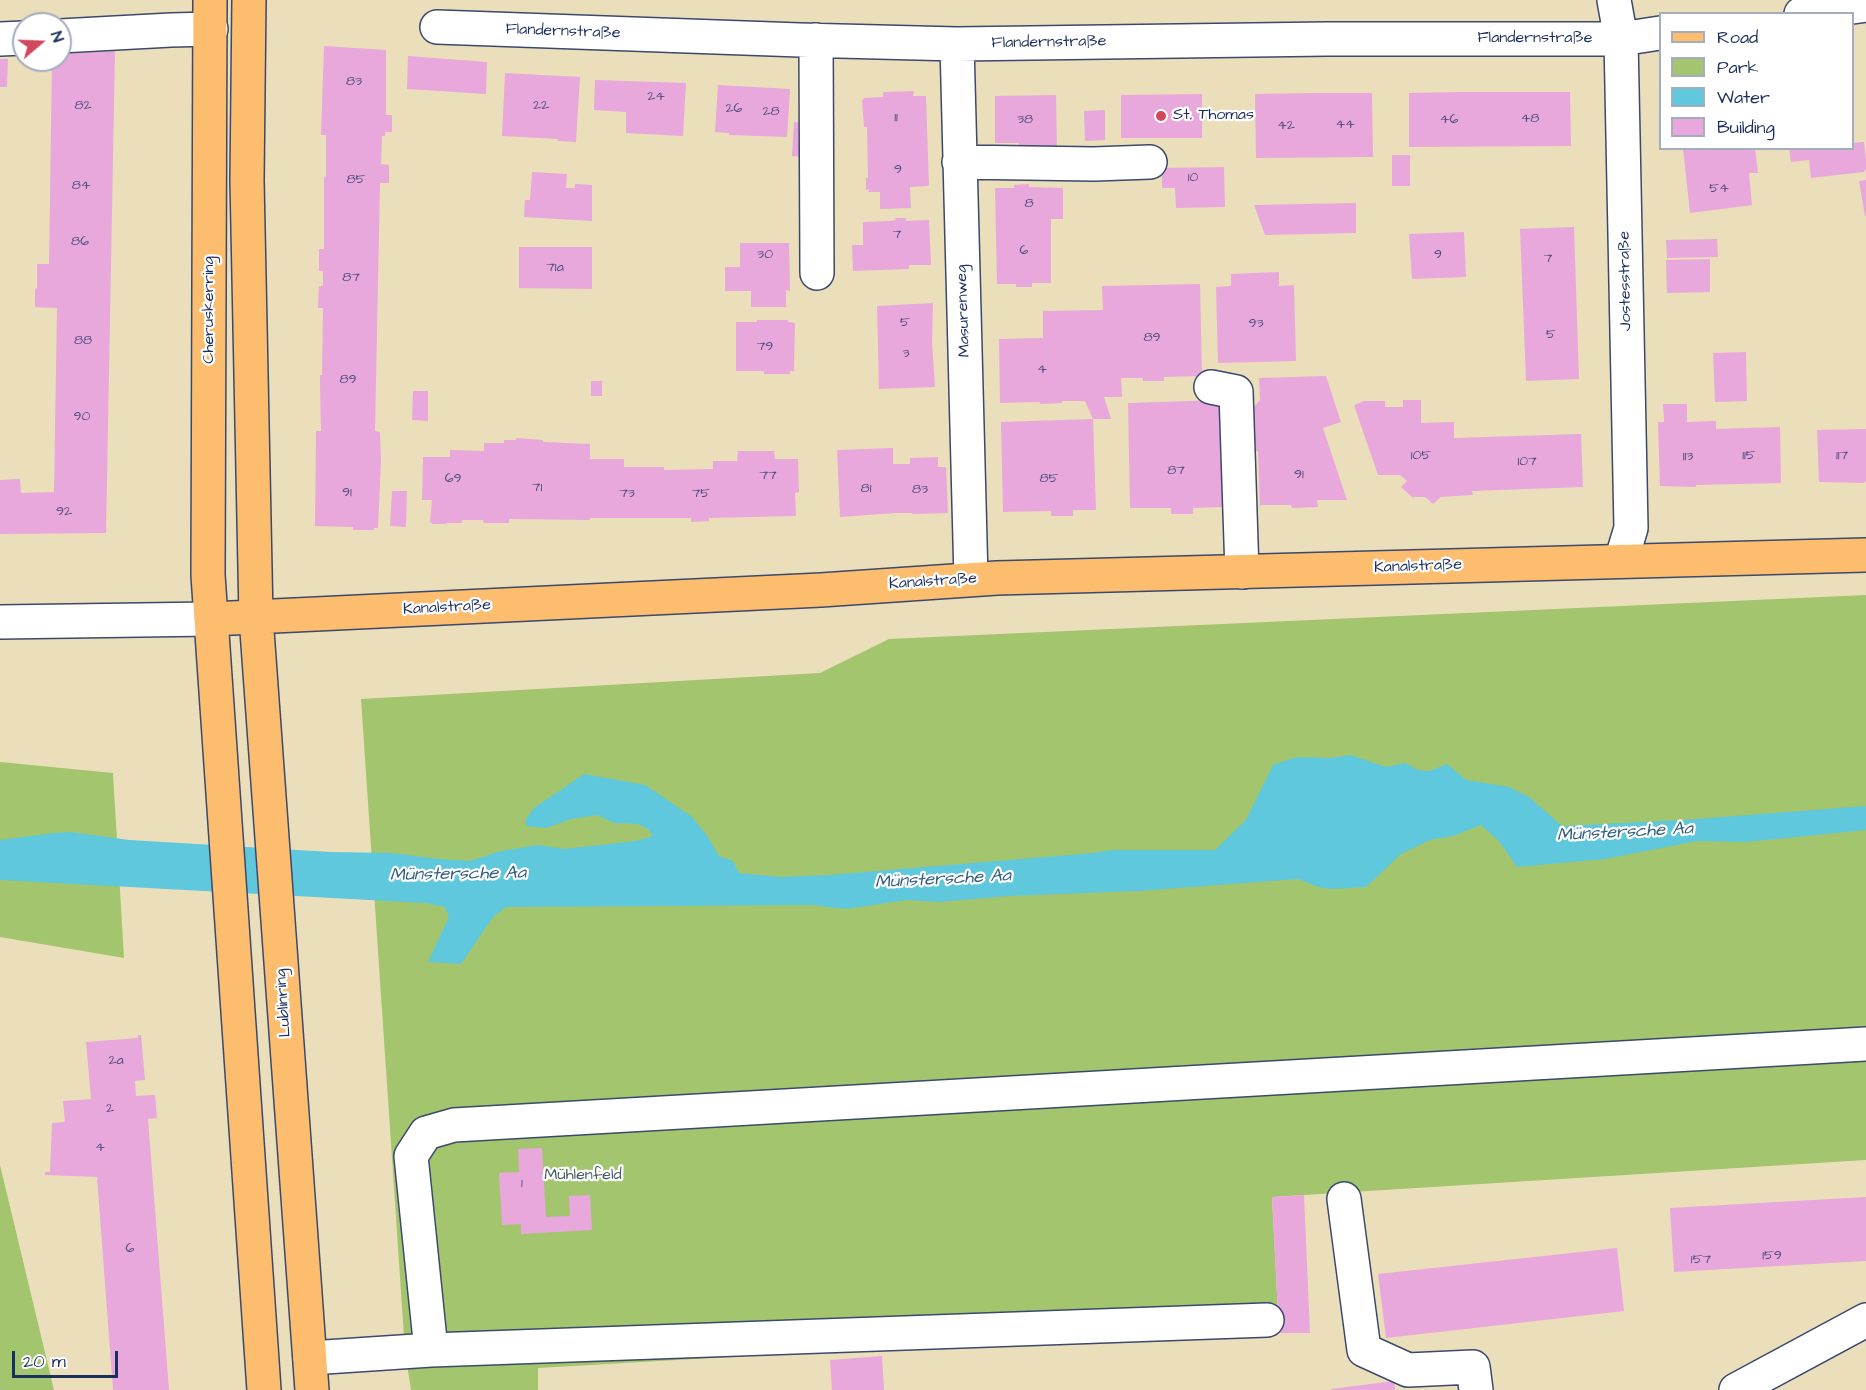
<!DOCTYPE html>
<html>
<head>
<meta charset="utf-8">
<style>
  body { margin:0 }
  #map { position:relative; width:1866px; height:1390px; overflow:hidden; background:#ebdebb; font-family:"Architects Daughter",sans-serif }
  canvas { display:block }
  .legend { position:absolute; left:1659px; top:12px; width:195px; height:138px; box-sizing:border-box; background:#fff; border:2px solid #a4acbf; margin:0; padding:8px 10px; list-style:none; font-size:18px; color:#1b2f5e }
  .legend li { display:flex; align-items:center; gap:12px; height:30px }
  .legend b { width:30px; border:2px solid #a4acbf }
  .north { position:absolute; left:12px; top:12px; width:60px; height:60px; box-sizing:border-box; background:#fff; border:2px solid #a4acbf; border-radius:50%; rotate:71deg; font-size:16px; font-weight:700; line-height:24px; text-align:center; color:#1b2f5e }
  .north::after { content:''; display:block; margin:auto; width:21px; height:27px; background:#d1495b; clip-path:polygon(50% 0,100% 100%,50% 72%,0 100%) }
  .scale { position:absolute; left:12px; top:1351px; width:106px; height:27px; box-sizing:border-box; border:3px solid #1b2f5e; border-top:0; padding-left:8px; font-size:18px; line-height:21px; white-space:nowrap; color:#1b2f5e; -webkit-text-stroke:4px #fff; paint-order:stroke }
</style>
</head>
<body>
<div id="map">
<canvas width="1866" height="1390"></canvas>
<ul class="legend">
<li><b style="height:8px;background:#fcbd6f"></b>Road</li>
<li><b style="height:16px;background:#a3c56e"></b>Park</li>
<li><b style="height:16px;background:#60c8dc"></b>Water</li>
<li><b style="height:16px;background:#e8a8dc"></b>Building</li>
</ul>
<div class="north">N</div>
<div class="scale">20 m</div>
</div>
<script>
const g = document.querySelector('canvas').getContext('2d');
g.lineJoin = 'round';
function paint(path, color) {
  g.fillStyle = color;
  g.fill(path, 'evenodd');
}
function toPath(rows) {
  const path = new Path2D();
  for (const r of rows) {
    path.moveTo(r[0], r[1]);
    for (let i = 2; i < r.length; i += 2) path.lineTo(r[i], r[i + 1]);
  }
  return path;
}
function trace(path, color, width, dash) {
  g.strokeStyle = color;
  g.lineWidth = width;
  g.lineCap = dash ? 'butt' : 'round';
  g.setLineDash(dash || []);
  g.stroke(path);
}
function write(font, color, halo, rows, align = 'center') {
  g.font = font + ' "Architects Daughter",sans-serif';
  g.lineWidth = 4.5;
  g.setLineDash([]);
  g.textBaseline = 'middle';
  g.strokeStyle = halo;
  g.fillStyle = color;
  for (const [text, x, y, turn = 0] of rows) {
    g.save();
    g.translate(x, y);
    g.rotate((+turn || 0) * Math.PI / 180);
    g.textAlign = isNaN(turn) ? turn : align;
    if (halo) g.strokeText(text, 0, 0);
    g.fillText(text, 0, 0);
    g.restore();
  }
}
paint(toPath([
  [1866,595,1866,1160,1272,1197,1279,1333,1022,1340,538,1368,538,1390,411,1390,405,1351,361,699,820,673,889,639],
  [0,762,113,773,124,958,0,937],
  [0,1165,54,1390,0,1390]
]), '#a3c56e');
paint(toPath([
  [1350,755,1386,767,1405,763,1418,770,1429,771,1447,764,1466,780,1509,787,1529,797,1562,826,1683,820,1866,806,1866,830,1746,842,1697,841,1605,859,1517,867,1499,841,1481,825,1453,836,1430,840,1401,854,1366,887,1332,889,1318,887,1298,879,1139,891,1008,896,940,902,907,900,846,909,812,905,506,907,493,917,461,964,428,962,449,917,445,907,425,903,0,880,0,840,54,833,71,832,129,840,331,852,392,853,439,859,470,861,501,851,538,845,564,849,636,841,653,836,648,829,638,824,614,823,597,815,571,819,546,828,526,826,526,819,534,808,584,774,645,785,691,816,706,834,719,856,733,861,739,873,780,877,829,875,1093,853,1112,850,1215,850,1246,820,1273,765,1290,759,1300,757,1330,758]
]), '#60c8dc');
paint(toPath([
  [324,46,386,50,386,115,392,115,392,132,385,132,385,136,382,136,381,164,389,165,389,183,380,183,375,431,380,432,381,460,378,528,374,528,374,530,353,530,353,527,315,526,316,431,321,431,320,385,320,375,322,375,323,308,318,308,319,286,323,286,323,271,319,271,319,249,324,249,324,176,326,177,326,135,321,135],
  [115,51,106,533,0,534,0,480,20,479,21,493,54,492,57,308,35,307,35,289,37,288,37,264,49,264,52,60,60,60,60,54],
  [408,56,487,62,486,94,407,89],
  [0,59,8,59,7,87,0,87],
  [505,73,580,77,576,142,557,141,558,139,502,136],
  [595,80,686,83,683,136,626,133,626,112,594,110],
  [718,85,790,89,787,137,729,135,729,133,715,132],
  [914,91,913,96,926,96,929,186,910,187,911,208,880,209,880,192,868,192,869,189,866,190,866,178,868,178,867,127,864,127,862,100,864,100,863,98,883,97,883,92],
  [1462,92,1570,92,1571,146,1409,147,1409,93],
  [1317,93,1372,93,1373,157,1256,158,1255,94],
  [1202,94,1202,138,1121,138,1121,95],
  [1056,95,1057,152,1019,152,1019,143,995,143,995,96],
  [1105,110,1105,140,1085,141,1084,111],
  [794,122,809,123,809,157,792,156],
  [1864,142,1866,160,1866,169,1864,172,1811,178,1809,160,1791,162,1789,148,1852,148,1852,143],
  [1683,148,1755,148,1758,173,1749,173,1752,205,1690,213],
  [1392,155,1410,155,1410,186,1392,186],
  [1224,167,1225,207,1176,208,1175,188,1162,188,1162,168],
  [532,172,567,174,566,188,575,188,575,184,592,185,592,221,524,217,525,200,530,200],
  [1866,180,1866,216,1865,216,1859,181],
  [1029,184,1029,187,1063,188,1063,219,1051,219,1051,283,1032,283,1032,287,1016,287,1016,284,997,284,995,188,1014,188,1014,185],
  [1356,203,1356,233,1265,235,1254,205],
  [895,218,906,218,906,221,929,220,931,265,909,265,909,269,853,271,852,245,863,245,863,222,889,221,896,220],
  [1574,227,1579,379,1526,381,1520,229],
  [1464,232,1466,277,1412,279,1409,234],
  [1717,239,1718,257,1667,258,1666,240],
  [740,243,789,243,790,291,786,290,786,307,751,307,751,291,725,291,725,267,740,267],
  [519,247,592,247,592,289,519,288],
  [1710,259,1710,292,1667,293,1666,260],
  [1279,272,1279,286,1294,285,1296,361,1218,363,1216,287,1231,286,1231,274],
  [1200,284,1202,376,1164,377,1164,381,1143,381,1143,378,1121,378,1122,397,1104,397,1111,419,1093,419,1096,510,1073,510,1073,516,1051,516,1051,511,1003,512,1001,422,1093,419,1085,401,1062,401,1062,403,1040,404,1040,402,1000,403,999,339,1043,338,1043,311,1103,310,1102,286],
  [933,303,932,342,935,387,879,389,877,306],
  [757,320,788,320,788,322,795,323,794,371,790,371,790,374,764,374,764,371,736,371,736,322,757,322],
  [1746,352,1747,401,1715,402,1713,353],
  [1326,376,1341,422,1323,428,1347,500,1317,500,1318,507,1292,508,1291,505,1260,505,1258,451,1252,451,1251,410,1260,400,1259,378],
  [591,381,602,381,602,396,591,396],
  [413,391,428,391,428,421,412,420],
  [1221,400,1223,507,1193,508,1193,514,1171,514,1171,508,1130,508,1128,403],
  [1403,400,1421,400,1421,423,1454,422,1454,438,1581,434,1583,487,1472,491,1473,495,1441,497,1433,504,1425,497,1412,497,1401,487,1407,481,1400,475,1378,475,1354,405,1364,401,1385,401,1385,407,1403,407],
  [1663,404,1687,404,1687,422,1716,421,1716,429,1780,427,1781,483,1696,485,1696,487,1660,486,1658,422,1664,422],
  [1866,429,1866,481,1864,483,1819,482,1817,430],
  [516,438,543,440,543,442,590,444,590,459,624,459,624,467,664,467,664,470,713,469,713,461,737,461,738,451,774,451,775,459,798,459,799,492,795,493,796,516,709,518,709,521,691,522,691,518,590,518,590,520,509,519,509,523,484,523,483,520,462,520,462,523,446,523,446,524,433,524,430,522,432,500,422,500,423,457,450,457,450,450,484,451,484,443,504,443,504,440,516,440],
  [893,448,893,464,910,464,910,458,938,457,938,467,946,467,948,513,912,514,912,513,895,513,840,517,837,450],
  [392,491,407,491,406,527,390,526],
  [138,1035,141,1035,145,1080,135,1081,136,1096,155,1095,157,1118,148,1119,169,1390,113,1390,97,1177,45,1175,45,1172,50,1172,52,1123,65,1122,63,1101,91,1099,86,1042,138,1038],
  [542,1148,546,1217,570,1216,569,1196,590,1195,592,1230,521,1234,521,1224,502,1225,499,1173,519,1172,518,1149],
  [1304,1195,1310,1333,1279,1333,1272,1197],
  [1866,1197,1866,1261,1674,1272,1670,1208],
  [1617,1248,1624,1311,1386,1338,1378,1274],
  [882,1356,884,1390,832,1390,830,1360],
  [1394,1381,1395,1390,1331,1390,1331,1389]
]), '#e8a8dc');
const minor = toPath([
  [1614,0,1621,39,1631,528,1621,561],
  [1801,14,1866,5],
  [437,27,800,40,957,44,1327,39,1621,39,1660,33],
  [60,36,171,30,211,29],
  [0,39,24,38],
  [816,40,817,273],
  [957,44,971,579],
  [959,162,1094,164,1150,162],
  [1211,387,1236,392,1242,572],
  [0,622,211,619],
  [1344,1199,1364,1350,1408,1370,1473,1367,1476,1390],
  [431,1350,1267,1320],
  [310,1358,431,1350,411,1156,426,1133,454,1125,1866,1044],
  [1736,1390,1866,1320]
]);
const major = toPath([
  [210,0,208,575,264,1390],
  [249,0,247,180,256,617,312,1390],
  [211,619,821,590,997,578,1866,555]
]);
trace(minor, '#3a496c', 36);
trace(major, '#3a496c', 36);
trace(minor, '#fff', 33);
trace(major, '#fcbd6f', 33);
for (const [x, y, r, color] of [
  [1161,116,6,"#d1495b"]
]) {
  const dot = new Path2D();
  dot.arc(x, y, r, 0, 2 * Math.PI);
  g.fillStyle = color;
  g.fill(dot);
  trace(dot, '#fff', 2);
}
write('14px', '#4e4d7e', null, [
  ["83",354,82],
  ["24",656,97],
  ["82",83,106],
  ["22",541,106],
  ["26",734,109],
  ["28",771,112],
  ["11",896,118],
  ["48",1530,119],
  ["38",1025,120],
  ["46",1449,120],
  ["44",1345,125],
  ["42",1286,126],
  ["9",898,170],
  ["10",1193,178],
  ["85",356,180],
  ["84",81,186],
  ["54",1719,189],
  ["8",1029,204],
  ["7",897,235],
  ["86",80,242],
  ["6",1024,251],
  ["30",765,255],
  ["9",1438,255],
  ["7",1548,259],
  ["71a",555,268],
  ["87",351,278],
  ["5",905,323],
  ["93",1256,324],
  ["5",1551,335],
  ["89",1152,338],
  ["88",83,341],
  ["79",765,347],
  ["3",906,354],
  ["4",1042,370],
  ["89",348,380],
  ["90",82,417],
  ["105",1421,456],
  ["115",1749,456],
  ["117",1842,456],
  ["113",1688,457],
  ["107",1527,462],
  ["87",1176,471],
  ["91",1299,475],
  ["77",768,476],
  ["69",453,479],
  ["85",1049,479],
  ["71",537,488],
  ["81",866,489],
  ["83",920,490],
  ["91",347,493],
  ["73",627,494],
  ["75",701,494],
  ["92",64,512],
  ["2a",116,1061],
  ["2",110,1109],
  ["4",100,1148],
  ["1",522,1184],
  ["6",130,1249],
  ["159",1772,1256],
  ["157",1701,1260]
]);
write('16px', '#1b2f5e', '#fff', [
  ["Flandernstraße",563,32,2],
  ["Flandernstraße",1535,39],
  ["Flandernstraße",1049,43,-1],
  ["Jostesstraße",1626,281,-91],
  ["Cheruskerring",210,310,-90],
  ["Masurenweg",964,311,-92],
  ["Kanalstraße",1418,567,-2],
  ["Kanalstraße",933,582,-4],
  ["Kanalstraße",447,608,-3],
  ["Lublinring",284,1003,-94]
]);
write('16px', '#1b2f5e', '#fff', [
  ["St. Thomas",1173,116]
], 'left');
write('16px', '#445c63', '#fff', [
  ["Mühlenfeld",583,1176]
]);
write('italic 18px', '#305d84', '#fff', [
  ["Münstersche Aa",1625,833,-3],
  ["Münstersche Aa",458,875,-1],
  ["Münstersche Aa",943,880,-3]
]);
</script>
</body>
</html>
